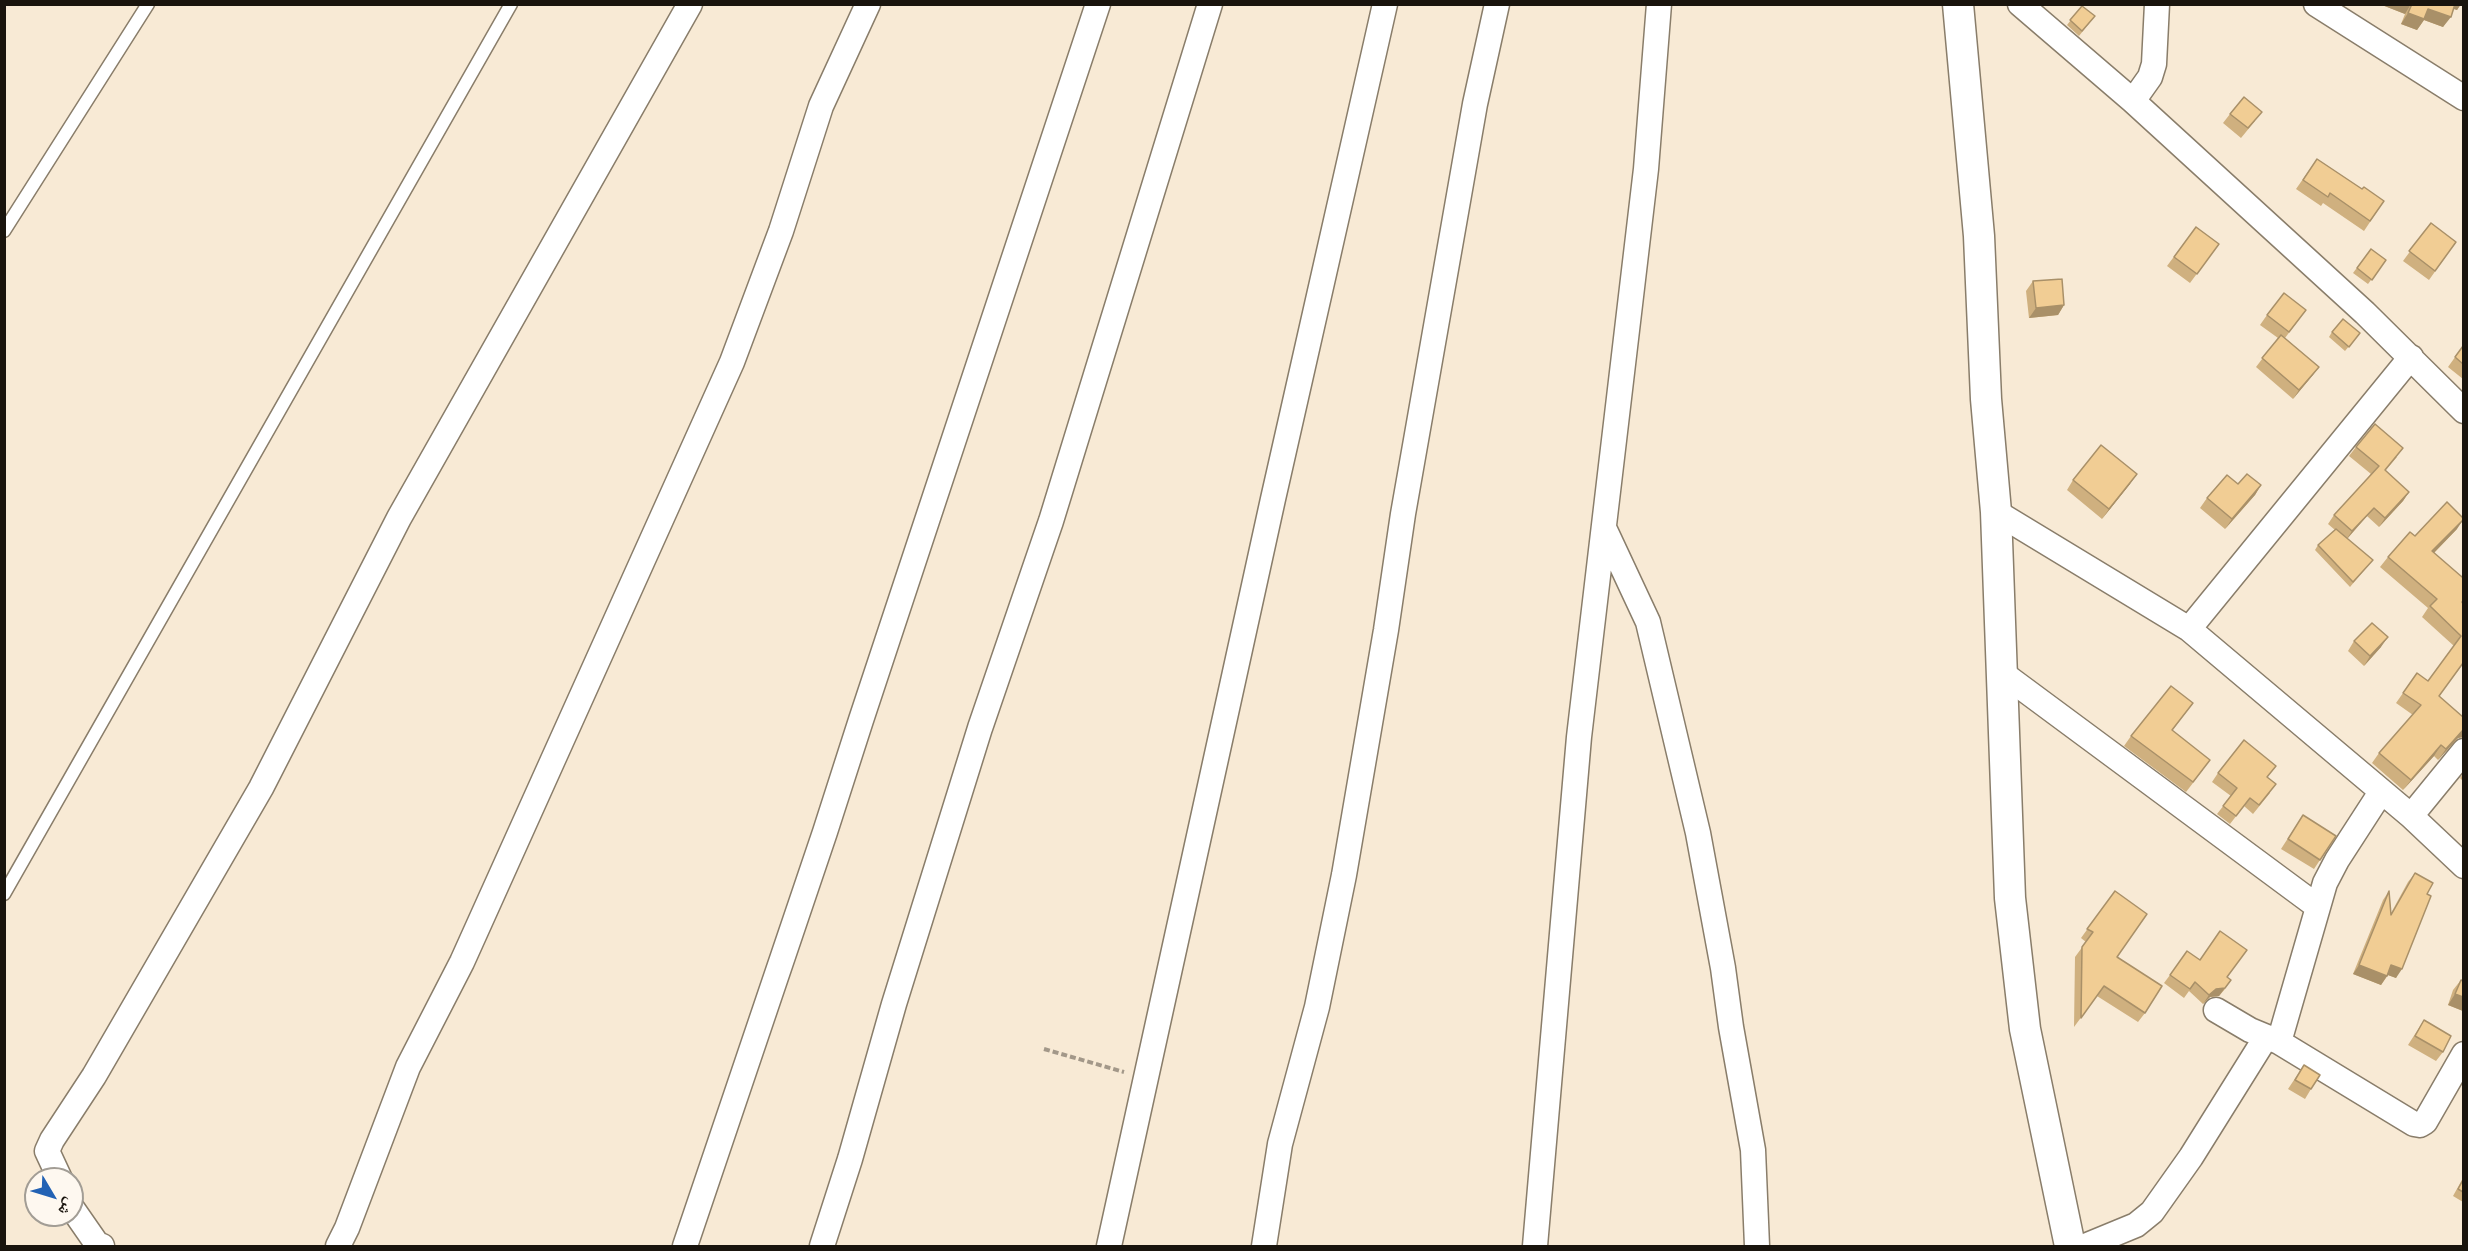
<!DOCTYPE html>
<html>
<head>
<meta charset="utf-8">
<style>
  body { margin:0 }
  #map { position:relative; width:2468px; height:1251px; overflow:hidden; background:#f8ead5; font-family:"Space Grotesk","Noto Naskh Arabic",sans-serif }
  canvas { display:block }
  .frame { position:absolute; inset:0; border:6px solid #19140d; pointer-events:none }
  .north { position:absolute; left:24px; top:1167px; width:60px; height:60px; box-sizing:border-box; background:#fef8f0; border:2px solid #a29d95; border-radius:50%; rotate:128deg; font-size:16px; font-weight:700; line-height:24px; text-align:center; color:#19140d }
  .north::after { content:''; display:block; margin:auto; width:21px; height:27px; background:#2362b4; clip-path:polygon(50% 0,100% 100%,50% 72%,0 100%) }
</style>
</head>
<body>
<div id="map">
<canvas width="2468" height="1251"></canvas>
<div class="frame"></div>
<div class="north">ش</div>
</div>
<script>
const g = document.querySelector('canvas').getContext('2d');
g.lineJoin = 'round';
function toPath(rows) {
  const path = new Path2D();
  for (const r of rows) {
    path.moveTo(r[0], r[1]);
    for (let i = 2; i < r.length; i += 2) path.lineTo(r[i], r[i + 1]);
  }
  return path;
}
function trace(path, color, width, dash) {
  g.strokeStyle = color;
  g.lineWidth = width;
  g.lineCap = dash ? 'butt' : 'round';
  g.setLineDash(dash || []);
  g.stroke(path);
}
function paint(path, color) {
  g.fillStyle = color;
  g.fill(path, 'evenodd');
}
const service = toPath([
  [4,231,148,4],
  [4,894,511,4]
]);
const minor = toPath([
  [2020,4,2133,101],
  [2157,4,2154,64,2150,77,2133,101,2365,313,2464,411],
  [2316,4,2464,98],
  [1996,512,2189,629,2411,816,2464,866],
  [1605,530,1648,622,1698,833,1723,968,1731,1027,1753,1150,1757,1246],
  [2189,629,2411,357],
  [2002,673,2318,907],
  [2411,816,2464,751],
  [2216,1010,2250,1030,2279,1042,2414,1124,2420,1125,2425,1122,2464,1054],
  [2279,1042,2325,883,2337,860,2381,792],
  [60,1179,47,1151,52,1140,94,1076,261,788,399,518,690,4],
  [72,1208,97,1244,102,1246],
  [338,1246,347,1228,408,1067,462,962,732,362,781,231,821,106,868,4],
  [685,1246,825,832,861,720,1098,4],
  [822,1246,850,1159,894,1004,980,728,1051,521,1210,4],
  [1109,1246,1273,499,1385,4],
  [1264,1246,1280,1144,1317,1007,1344,875,1386,630,1403,514,1475,104,1497,4],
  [1535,1246,1579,737,1646,169,1659,4],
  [2085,1246,2136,1225,2152,1212,2191,1157,2266,1037]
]);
const tertiary = toPath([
  [1958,4,1979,236,1986,399,1996,512,2010,898,2025,1029,2070,1246]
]);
trace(service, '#897d6a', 15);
trace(minor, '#897d6a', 27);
trace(tertiary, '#897d6a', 33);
trace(toPath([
  [1044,1049,1124,1072]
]), '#a39889', 4, [6, 3]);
trace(service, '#fff', 12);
trace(minor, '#fff', 24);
trace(tertiary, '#fff', 30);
paint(toPath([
  [2383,4,2461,4,2457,10,2454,9,2443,27,2424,20,2417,30,2401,24,2405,14,2382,5],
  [2082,6,2095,16,2079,36,2067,25],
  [2230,114,2255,121,2241,138,2223,123],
  [2317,159,2362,189,2384,201,2364,231,2323,203,2321,206,2296,189],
  [2431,223,2456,242,2429,280,2403,261],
  [2196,227,2219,244,2190,283,2167,266],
  [2371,249,2386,260,2368,284,2353,273],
  [2033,281,2064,305,2058,315,2029,318,2026,291],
  [2306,310,2285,338,2319,367,2293,399,2256,367,2278,338,2260,325,2267,315],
  [2332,332,2360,333,2345,351,2329,337],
  [2463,346,2463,379,2448,367],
  [2356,447,2397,457,2385,471,2409,492,2403,501,2379,527,2367,516,2347,539,2373,560,2350,587,2315,550,2318,545,2335,530,2328,524,2334,515,2371,474,2349,456],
  [2073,480,2130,484,2102,519,2067,490],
  [2238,484,2261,485,2255,495,2225,529,2200,508,2207,498],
  [2457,529,2434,553,2463,603,2463,664,2439,696,2463,717,2463,737,2458,738,2438,760,2434,756,2403,790,2372,763,2379,753,2413,715,2396,703,2417,673,2428,681,2454,646,2422,617,2428,608,2380,567,2388,557,2415,536],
  [2354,641,2381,647,2364,666,2348,651],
  [2193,703,2172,731,2203,770,2186,792,2124,746,2131,736],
  [2218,773,2267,778,2270,793,2253,814,2244,806,2230,824,2217,814,2231,796,2212,782],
  [2463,774,2463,781,2460,778],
  [2303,815,2320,860,2314,869,2281,849],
  [2415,873,2427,894,2396,978,2388,975,2381,985,2353,974,2383,900,2389,891,2391,913,2408,882],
  [2115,891,2117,957,2145,1013,2138,1022,2097,996,2074,1027,2075,957,2086,942,2081,938],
  [2199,960,2227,977,2225,989,2219,996,2210,997,2203,1004,2189,991,2184,998,2164,983,2170,975],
  [2461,980,2463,981,2463,1011,2448,1005,2453,990],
  [2424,1020,2443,1052,2436,1061,2408,1045],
  [2304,1065,2311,1089,2305,1099,2288,1089],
  [2463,1178,2463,1202,2453,1196]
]), '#cfb07f');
paint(toPath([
  [2383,4,2411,4,2405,14,2382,5],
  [2453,4,2461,4,2457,10,2451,8],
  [2428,9,2451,17,2443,27,2424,20,2417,30,2401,24,2408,13],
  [2064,305,2058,315,2029,318,2036,308],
  [2319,367,2313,375,2293,399,2299,390],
  [2137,474,2130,484,2102,519,2109,509],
  [2261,485,2255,495,2225,529,2232,519],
  [2409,492,2403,501,2379,527,2385,518],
  [2374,508,2346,540,2352,531],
  [2463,520,2457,529,2425,562,2432,551],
  [2388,637,2381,647,2364,666,2370,656],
  [2463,730,2463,737,2458,738,2438,760,2446,749],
  [2441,745,2434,756,2403,790,2411,780],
  [2359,965,2387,976,2381,985,2353,974],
  [2391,965,2402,969,2396,978,2385,974],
  [2231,980,2219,996,2210,997,2203,1004,2209,995,2216,989],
  [2455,994,2463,997,2463,1011,2448,1005]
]), '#a99068');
const building = toPath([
  [2412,4,2455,4,2451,17,2428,9,2424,19,2408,13,2412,4],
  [2082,6,2095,16,2082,31,2070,20,2082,6],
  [2244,97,2262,112,2248,128,2230,114,2244,97],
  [2317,159,2362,189,2364,187,2384,201,2370,221,2330,193,2328,197,2303,180,2317,159],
  [2431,223,2456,242,2435,271,2409,251,2431,223],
  [2196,227,2219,244,2197,274,2174,257,2196,227],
  [2371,249,2386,260,2372,280,2357,268,2371,249],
  [2062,279,2064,305,2036,308,2033,281,2062,279],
  [2284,293,2306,310,2289,332,2267,315,2284,293],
  [2343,319,2360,333,2349,347,2332,332,2343,319],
  [2281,335,2319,367,2299,390,2262,358,2281,335],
  [2463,346,2463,364,2455,357,2463,346],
  [2375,424,2403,448,2385,470,2409,492,2385,518,2374,508,2352,531,2334,515,2379,466,2356,447,2375,424],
  [2101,445,2137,474,2109,509,2073,480,2101,445],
  [2247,474,2261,485,2232,519,2207,498,2227,475,2238,484,2247,474],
  [2447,502,2463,518,2463,520,2432,551,2462,577,2463,575,2463,601,2462,602,2463,604,2463,663,2439,696,2463,717,2463,730,2446,749,2441,745,2411,780,2379,753,2421,705,2403,693,2417,673,2428,681,2461,636,2430,606,2437,599,2388,557,2410,532,2415,536,2447,502],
  [2336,529,2373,560,2353,582,2318,545,2336,529],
  [2372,623,2388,637,2370,656,2354,641,2372,623],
  [2171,686,2193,703,2172,730,2210,760,2193,782,2131,736,2171,686],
  [2244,740,2276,766,2267,777,2276,784,2259,805,2250,798,2236,816,2223,806,2237,788,2218,773,2244,740],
  [2303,815,2336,836,2320,860,2288,839,2303,815],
  [2415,873,2433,883,2427,894,2431,896,2402,969,2391,965,2387,976,2359,965,2389,891,2391,915,2415,873],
  [2115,891,2147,914,2117,957,2162,986,2145,1013,2104,986,2081,1018,2082,947,2093,932,2087,929,2115,891],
  [2220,931,2247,950,2227,977,2231,980,2225,988,2216,989,2209,995,2195,982,2190,989,2170,975,2187,951,2200,960,2220,931],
  [2461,980,2463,981,2463,997,2455,994,2461,980],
  [2424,1020,2451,1036,2443,1052,2415,1036,2424,1020],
  [2304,1065,2320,1075,2311,1089,2295,1080,2304,1065],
  [2463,1180,2463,1192,2458,1189,2463,1180]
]);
paint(building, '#f1cd94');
trace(building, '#a99068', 1.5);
</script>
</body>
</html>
